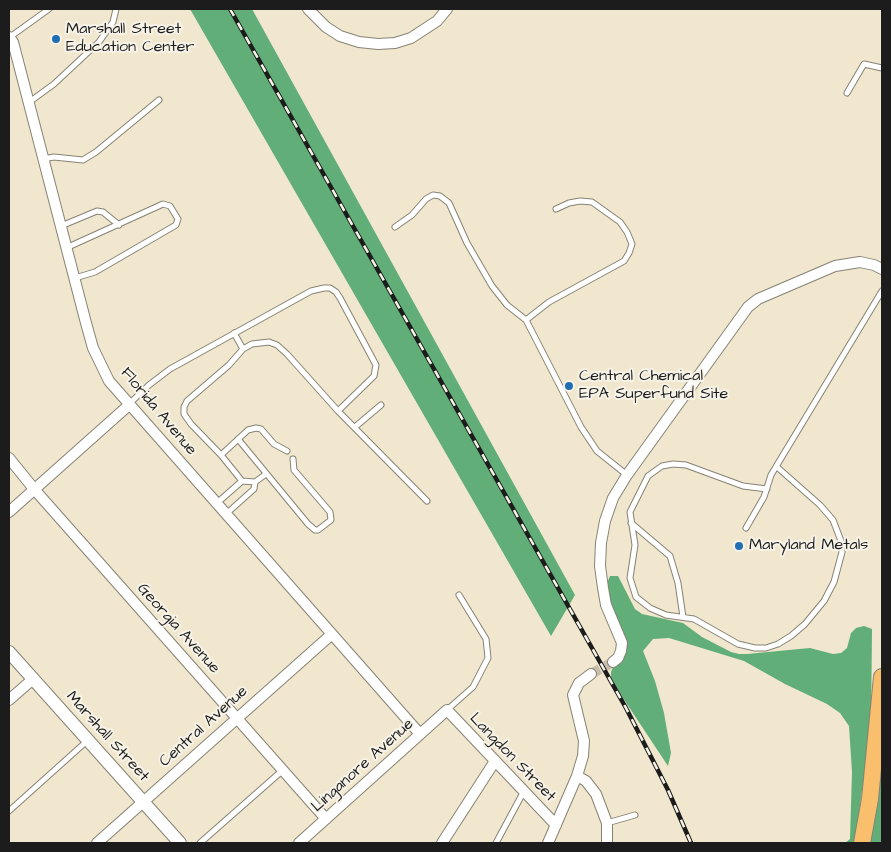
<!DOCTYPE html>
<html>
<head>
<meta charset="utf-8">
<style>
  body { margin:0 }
  #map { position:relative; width:891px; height:852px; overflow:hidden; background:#f0e7ce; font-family:"Architects Daughter",sans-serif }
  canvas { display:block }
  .frame { position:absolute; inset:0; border:10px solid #1c1c1c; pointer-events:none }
</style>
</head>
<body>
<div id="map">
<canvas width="891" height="852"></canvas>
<div class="frame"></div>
</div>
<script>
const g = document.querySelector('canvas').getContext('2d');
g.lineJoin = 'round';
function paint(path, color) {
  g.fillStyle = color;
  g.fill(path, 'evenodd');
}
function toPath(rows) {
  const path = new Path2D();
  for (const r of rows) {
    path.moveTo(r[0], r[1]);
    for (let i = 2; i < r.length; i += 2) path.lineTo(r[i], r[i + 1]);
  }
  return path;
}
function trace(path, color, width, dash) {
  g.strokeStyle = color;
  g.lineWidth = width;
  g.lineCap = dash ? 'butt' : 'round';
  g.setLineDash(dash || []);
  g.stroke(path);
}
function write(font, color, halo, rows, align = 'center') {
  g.font = font + ' "Architects Daughter",sans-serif';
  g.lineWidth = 4;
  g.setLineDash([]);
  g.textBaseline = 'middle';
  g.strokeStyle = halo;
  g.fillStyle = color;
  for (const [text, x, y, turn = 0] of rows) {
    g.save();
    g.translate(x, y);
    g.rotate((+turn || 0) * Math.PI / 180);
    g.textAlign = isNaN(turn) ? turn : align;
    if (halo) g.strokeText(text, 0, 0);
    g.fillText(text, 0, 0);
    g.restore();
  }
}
paint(toPath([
  [190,9,252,9,575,595,551,636],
  [610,576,618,576,635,609,642,614,683,623,702,637,731,652,739,654,747,654,810,648,833,654,841,653,847,648,851,633,856,628,864,626,872,629,871,724,856,836,853,843,845,843,850,839,852,772,849,726,840,713,827,704,785,684,744,661,669,638,653,639,643,651,655,681,664,713,671,753,668,766,611,680,611,672,623,644,608,591,607,583],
  [882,745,882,843,870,843,872,835]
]), '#61ae78');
trace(toPath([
  [591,674,613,662]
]), '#c6beaa', 10, [10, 5]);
const service = toPath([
  [10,37,49,9],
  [847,93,864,64,882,68],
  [28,103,54,84,99,42,113,22,116,9],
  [43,159,54,157,83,160,96,152,159,100],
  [556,209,569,203,580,201,592,202,620,222,627,232,632,244,629,253,624,261,549,302,526,320,581,427,597,451,627,475],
  [61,226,97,211,103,212,119,225],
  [395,227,412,215,426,199,433,195,440,196,449,203,467,243,492,286,507,305,526,320],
  [66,248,163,204,170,206,178,219,176,225,95,272,75,278],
  [234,333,243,349],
  [129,404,149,385,170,369,311,291,324,288,330,288,336,292,340,298,376,365,374,376,338,411],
  [355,427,381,405],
  [238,439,308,524,315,530,318,530,331,520,330,512,294,470,293,459],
  [221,455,191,424,184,414,184,407,187,401,229,365,243,349,252,344,269,342,277,345,287,354,338,411,427,501],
  [242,481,221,455,248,430,256,428,261,429,274,444,287,451],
  [767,489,743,486,686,465,673,464,662,466,648,476,630,512,635,545,630,578,636,597,650,608,666,615,694,619,738,644,755,648,766,648,778,644,791,636,805,624,824,601,834,582,842,552,841,541,833,520,820,505,777,467],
  [217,503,242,481,255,482,266,474],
  [226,514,254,489,255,482],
  [631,523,670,556,678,583,683,617],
  [746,528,764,497,771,475,882,291],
  [447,710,473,687,488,658,486,639,459,595],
  [9,811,87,741],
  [607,823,635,815],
  [200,843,283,770],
  [496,843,524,791]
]);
const minor = toPath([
  [308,9,326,27,340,36,359,42,378,44,395,43,411,38,437,21,447,9],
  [9,37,13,42,86,323,93,348,109,381,420,734],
  [9,458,34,489,326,819],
  [9,512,129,405],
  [613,662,618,658,621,651,622,643,606,605,603,588,600,566,601,543,605,521,613,498,627,475,748,307,758,299,835,266,860,262,874,265,882,269],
  [9,700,33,679],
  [577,776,586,781,596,794,607,823,607,843],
  [97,843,332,634],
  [299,843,447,710,556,825],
  [442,843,495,761],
  [548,843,577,776,583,756,584,741,573,695,579,683,591,674]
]);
const tertiary = toPath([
  [9,652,180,843]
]);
const primary = toPath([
  [862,843,870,799,882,677]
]);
trace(service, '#868275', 7);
trace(minor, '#868275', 12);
trace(tertiary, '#868275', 14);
trace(primary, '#868275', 18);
trace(service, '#fff', 5);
trace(minor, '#fff', 10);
trace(tertiary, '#fff', 12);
trace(primary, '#f9bf6d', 16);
const rail = toPath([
  [230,9,626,708,668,790,691,843]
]);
trace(rail, '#1c1c1c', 4.5);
trace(rail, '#f7f3e8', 2.5, [8]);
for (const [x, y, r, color] of [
  [56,39,5,"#1f6fb2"],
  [569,386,5,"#1f6fb2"],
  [739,546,5,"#1f6fb2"]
]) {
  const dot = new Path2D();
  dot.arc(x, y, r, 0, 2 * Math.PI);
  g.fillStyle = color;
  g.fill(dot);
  trace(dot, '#f7f3e8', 2);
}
write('16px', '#1c1c1c', '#f7f3e8', [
  ["Marshall Street",66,30],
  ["Education Center",66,48],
  ["Central Chemical",579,377],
  ["EPA Superfund Site",579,395],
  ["Maryland Metals",749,546]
], 'left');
write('16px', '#1c1c1c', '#f7f3e8', [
  ["Florida Avenue",158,412,50],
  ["Georgia Avenue",178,629,48],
  ["Central Avenue",204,727,-42],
  ["Marshall Street",107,737,48],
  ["Langdon Street",512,758,46],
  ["Linganore Avenue",363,766,-42]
]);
</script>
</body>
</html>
